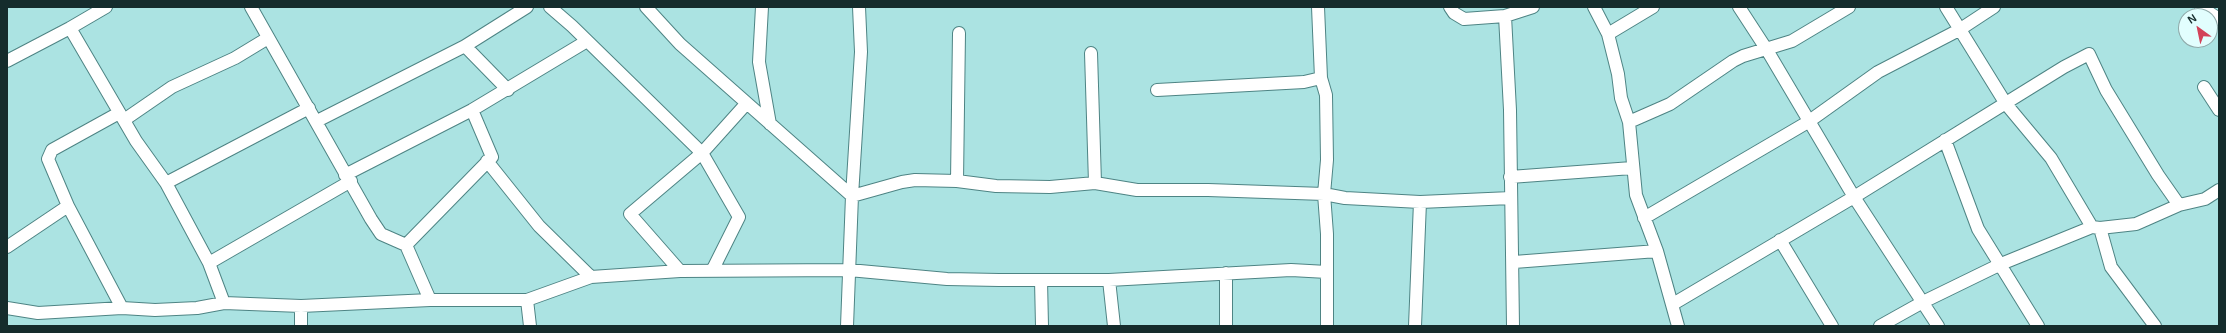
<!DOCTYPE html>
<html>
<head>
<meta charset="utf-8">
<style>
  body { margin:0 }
  #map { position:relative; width:2226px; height:333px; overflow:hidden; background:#abe3e2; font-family:Arial,sans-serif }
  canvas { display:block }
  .frame { position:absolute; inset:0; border:8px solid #152c2c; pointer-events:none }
  .north { position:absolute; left:2178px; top:8px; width:40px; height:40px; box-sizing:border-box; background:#e2fefe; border:1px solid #90aaaa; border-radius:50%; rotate:327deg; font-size:11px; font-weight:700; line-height:16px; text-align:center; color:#152c2c }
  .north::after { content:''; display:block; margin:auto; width:14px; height:18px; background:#d34259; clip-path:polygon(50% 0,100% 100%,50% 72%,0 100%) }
</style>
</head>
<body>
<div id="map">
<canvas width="2226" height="333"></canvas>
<div class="frame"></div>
<div class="north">N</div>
</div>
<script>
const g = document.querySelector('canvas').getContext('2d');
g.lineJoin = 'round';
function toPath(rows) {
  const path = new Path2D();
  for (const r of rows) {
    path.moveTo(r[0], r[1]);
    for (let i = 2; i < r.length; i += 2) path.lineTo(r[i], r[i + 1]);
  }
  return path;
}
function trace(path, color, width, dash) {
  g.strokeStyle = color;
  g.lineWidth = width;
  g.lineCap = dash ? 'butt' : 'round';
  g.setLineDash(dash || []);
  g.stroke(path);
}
const minor = toPath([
  [251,7,371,219,381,234,406,245,430,300],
  [550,7,572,26,702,153,739,217,712,271],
  [646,7,680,44,852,196,902,182,915,180,957,181,996,186,1050,187,1095,183,1137,190,1208,190,1324,194,1345,198,1420,202,1511,198],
  [762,7,759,62,770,124],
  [1318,7,1321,78,1326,95,1327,160,1324,194,1327,234,1327,326],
  [1450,7,1454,13,1464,19,1505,16,1533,7],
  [1594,7,1608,34,1618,74,1621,98,1629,122,1636,195,1657,251,1678,326],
  [1739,7,1767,50,1854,197,1938,326],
  [1946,7,2006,104,2051,158,2092,227],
  [2201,7,2219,19],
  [1505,16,1510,110,1513,326],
  [70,28,136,141,166,183,209,263,224,303],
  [1608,34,1653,7],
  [465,46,508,90],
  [1091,53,1095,183],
  [7,61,70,28,106,7],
  [2204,87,2219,110],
  [1157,90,1304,82,1321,78],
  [119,113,52,150,48,159,68,206,122,308],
  [124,120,172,87,235,58,268,38],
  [317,121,465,46,527,7],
  [1629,122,1670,104,1733,61,1743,56,1792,41,1849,7],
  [1945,140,1978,229,2038,326],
  [487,161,539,226,591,277],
  [345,175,472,110,587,41],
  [1510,177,1632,168],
  [957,181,959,33],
  [166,183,309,108],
  [1644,218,1808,122,1878,72,1959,30,1994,7],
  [2100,228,2111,267,2155,326],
  [1780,240,1832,326],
  [406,245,492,157,472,110],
  [7,247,68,206],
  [1514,262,1657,251],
  [209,263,351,181],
  [680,271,630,214,702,153,746,104],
  [1041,280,1042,326],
  [1109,280,1114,326],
  [527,300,530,326],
  [1673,304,1854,197,2064,67,2089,54,2106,90,2158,175,2179,205],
  [301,306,301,326],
  [7,308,38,313,122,308,155,310,197,308,224,303,301,306,430,300,527,300,591,277,680,271,849,270,947,279,999,280,1109,280,1291,270,1327,272],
  [847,326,852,196,861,52,859,7],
  [1226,326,1226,273],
  [1415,326,1420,202],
  [1880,326,1923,302,2001,264,2092,227,2100,228,2136,224,2179,205,2205,199,2219,190]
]);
trace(minor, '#4e8484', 14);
trace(minor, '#fff', 12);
</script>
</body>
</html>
